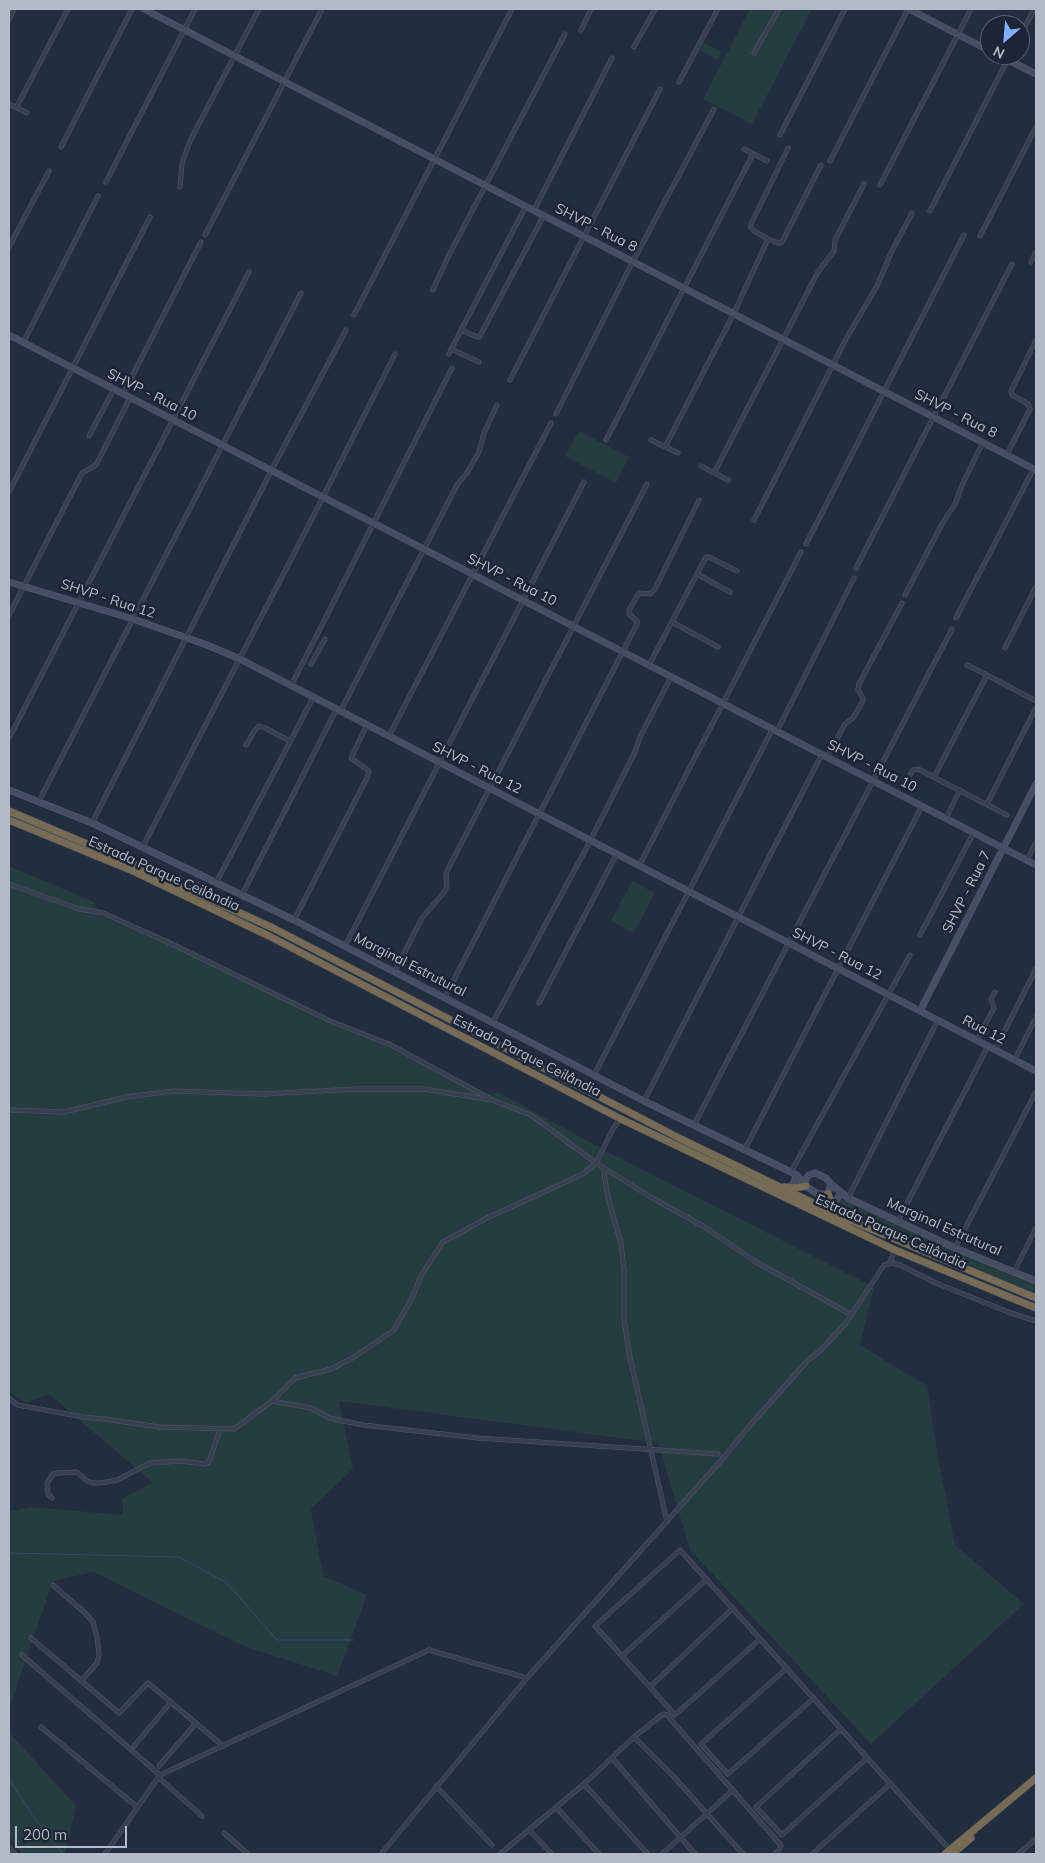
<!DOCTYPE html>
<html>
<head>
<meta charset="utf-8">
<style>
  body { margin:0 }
  #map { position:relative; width:1045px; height:1863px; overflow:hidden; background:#232d40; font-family:Mulish,sans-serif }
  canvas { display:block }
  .frame { position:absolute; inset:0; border:10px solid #b3bbca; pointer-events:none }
  .north { position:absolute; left:980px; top:15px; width:50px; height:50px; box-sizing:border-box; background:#1c2535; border:1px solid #586171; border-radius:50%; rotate:207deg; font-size:14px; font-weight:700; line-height:20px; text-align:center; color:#b3bbca }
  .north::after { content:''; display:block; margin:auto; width:18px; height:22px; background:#85acfe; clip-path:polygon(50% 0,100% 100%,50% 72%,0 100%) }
  .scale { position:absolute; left:15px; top:1826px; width:112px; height:22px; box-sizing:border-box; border:2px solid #b3bbca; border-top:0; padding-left:6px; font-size:15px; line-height:18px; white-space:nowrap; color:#b3bbca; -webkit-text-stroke:4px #1c2535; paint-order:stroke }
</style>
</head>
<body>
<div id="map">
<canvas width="1045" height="1863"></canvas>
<div class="frame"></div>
<div class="north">N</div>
<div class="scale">200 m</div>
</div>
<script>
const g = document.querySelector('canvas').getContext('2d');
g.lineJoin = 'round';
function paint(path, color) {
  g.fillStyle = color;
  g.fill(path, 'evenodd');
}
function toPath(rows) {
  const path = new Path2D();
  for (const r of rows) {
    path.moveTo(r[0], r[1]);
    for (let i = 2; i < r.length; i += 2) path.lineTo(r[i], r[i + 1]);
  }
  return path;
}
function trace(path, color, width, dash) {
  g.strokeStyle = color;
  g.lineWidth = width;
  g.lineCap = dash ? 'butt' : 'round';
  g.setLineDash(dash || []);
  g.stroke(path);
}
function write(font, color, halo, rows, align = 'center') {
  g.font = font + ' Mulish,sans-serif';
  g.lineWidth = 5;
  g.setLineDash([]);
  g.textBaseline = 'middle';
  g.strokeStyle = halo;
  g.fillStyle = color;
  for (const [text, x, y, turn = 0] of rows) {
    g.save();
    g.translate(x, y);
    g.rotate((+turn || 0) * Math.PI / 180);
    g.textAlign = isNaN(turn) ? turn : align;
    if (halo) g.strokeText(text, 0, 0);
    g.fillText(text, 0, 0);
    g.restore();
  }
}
paint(toPath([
  [750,9,812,9,752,124,703,99],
  [704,43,721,51,718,60,700,50],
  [579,431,629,457,616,483,565,456],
  [9,866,94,902,100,916,153,937,216,966,327,1023,373,1039,480,1095,499,1093,610,1153,874,1287,860,1345,927,1386,938,1456,955,1545,1024,1604,871,1744,690,1550,658,1443,339,1401,353,1469,311,1509,323,1576,367,1595,337,1676,246,1647,93,1572,53,1581,9,1709,9,1512,31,1507,123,1515,123,1498,153,1483,49,1394,26,1403,9,1392],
  [632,881,655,893,634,933,611,921],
  [844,1198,1036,1284,1036,1294,914,1244,846,1212,840,1207,838,1201],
  [9,1732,76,1806,65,1854,22,1854,9,1836]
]), '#253c41');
trace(toPath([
  [9,1553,179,1557,227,1583,277,1640,353,1640],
  [9,1779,34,1818,63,1854]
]), '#374a6a', 1);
const street = toPath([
  [9,20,14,9],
  [581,30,591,9],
  [1020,36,1034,9],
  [634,47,655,9],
  [754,53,779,9],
  [679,82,718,9],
  [9,104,27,113],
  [16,108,68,9],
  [780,135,845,9],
  [61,147,132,9],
  [788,148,750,226,754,231,768,239,778,243,782,242,821,165],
  [744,149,767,161],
  [830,161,908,9],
  [106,182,195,9],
  [880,185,971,9],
  [180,187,182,163,190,141,259,9],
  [526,206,461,330,475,336,479,337,481,334,544,215],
  [534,210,612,58],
  [930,211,1010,55],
  [205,235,322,9],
  [980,236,1036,127],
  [9,247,49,171],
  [1031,262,1036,252],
  [433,290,448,257,565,34],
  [354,315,512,9],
  [23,343,98,196],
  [451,349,479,362],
  [449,354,461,330],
  [510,380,660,89],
  [123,394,201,242],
  [556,414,630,267,714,109],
  [89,436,114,389],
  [606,440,753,154],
  [651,440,678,453],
  [665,447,734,313,768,239],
  [1007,454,1030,409,1028,404,1012,395,1011,391,1036,340],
  [701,466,728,480],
  [714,473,818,272,834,251,835,240,864,184],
  [9,492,150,217],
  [754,520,846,339,877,286,891,253,912,213],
  [806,544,964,235],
  [856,568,1012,264],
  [697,574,730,592],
  [905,595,942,524,955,504,963,483,983,442],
  [9,615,82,473,96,465,130,398],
  [956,618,1034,468],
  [672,622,718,647],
  [1005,648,1036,587],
  [311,664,325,639],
  [649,665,706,557,709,557,737,571],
  [967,665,987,675],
  [291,686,452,368],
  [340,712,457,485,467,473,479,452,484,433,497,405],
  [777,731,854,578],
  [389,736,551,423],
  [9,738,249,272],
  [246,745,255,730,259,726,265,728,290,741],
  [827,757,845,724,853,718,863,701,863,698,858,690,859,684,902,603],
  [934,777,987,675,1036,701],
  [907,780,913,770,918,769,1007,815],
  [39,801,301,293],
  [987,804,1036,708],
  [946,818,960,790],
  [92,823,271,471,346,330],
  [142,848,320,503,395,354],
  [1027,860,1036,842],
  [639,866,801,552],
  [216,883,313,698],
  [9,884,79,909,103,913,172,944,330,1021,389,1044,489,1098],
  [242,895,336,710],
  [294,920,367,778,369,771,351,758,367,725],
  [920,935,974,832],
  [345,946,584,482],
  [395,971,422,918,445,891,447,885,446,875,448,869,647,484],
  [445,997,637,624,637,621,629,614,629,610,639,593,650,594,655,589,699,500],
  [539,1003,616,855],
  [493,1022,587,847,635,752,640,737,671,677],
  [977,1040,994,1008,991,999,995,992],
  [995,1050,1036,969],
  [1015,1059,1036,1017],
  [594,1075,773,728],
  [644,1101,822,754],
  [9,1110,64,1112,126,1097,173,1091,263,1094,357,1089,424,1089,492,1100,531,1115,596,1163,654,1199,703,1226,756,1262,852,1315],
  [694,1125,952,629],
  [745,1149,922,806],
  [603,1167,608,1198,621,1243,624,1270,624,1319,629,1353,667,1522],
  [791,1172,910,955],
  [848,1198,938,1020],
  [898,1221,988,1046],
  [955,1248,1036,1092],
  [889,1264,895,1250],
  [1014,1272,1036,1228],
  [9,1398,18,1405,83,1417,104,1419,159,1427,234,1429,272,1401,295,1378,331,1369,354,1357,394,1330,412,1298,421,1276,443,1242,487,1218,583,1174,596,1163,613,1129,620,1119],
  [272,1401,311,1408,329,1418,363,1425,478,1438,718,1454],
  [52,1498,48,1494,47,1483,53,1474,57,1473,77,1472,87,1481,93,1483,101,1483,117,1480,150,1463,181,1461,204,1464,209,1462,220,1429],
  [53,1585,84,1612,93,1622,97,1637,99,1655,97,1663,81,1681],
  [31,1638,119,1713,148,1683,223,1746],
  [760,1639,675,1715,595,1626,680,1550,950,1850],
  [22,1655,160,1775],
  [622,1656,707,1579],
  [787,1668,701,1744,716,1761,728,1774,814,1698],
  [650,1687,733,1608],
  [41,1727,137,1807],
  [841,1729,756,1807,782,1835,867,1758],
  [634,1737,674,1777,743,1854],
  [134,1746,171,1702],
  [612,1758,695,1854],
  [159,1766,196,1723],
  [159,1778,202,1816],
  [584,1784,648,1854],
  [436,1786,492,1845],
  [556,1807,599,1854],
  [529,1830,552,1854],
  [224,1833,248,1854],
  [9,1847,15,1854],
  [105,1854,160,1775,429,1650,527,1678],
  [381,1854,527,1678,725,1456,746,1430,808,1360,820,1351,846,1323,884,1265,893,1263,900,1265,936,1283,1011,1313,1036,1321],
  [500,1854,584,1784,634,1737,663,1714,667,1715,779,1843,781,1846,779,1850,775,1854],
  [662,1854,733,1790],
  [812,1854,890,1784],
  [1018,1854,1036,1839]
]);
const secondary = toPath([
  [144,9,1036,470],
  [909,9,990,51],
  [998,55,1036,74],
  [9,335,1036,865],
  [9,582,133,619,207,645,240,659,1036,1071],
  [9,790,92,823,294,920,644,1101,795,1174,805,1184],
  [920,1011,1036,784],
  [815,1173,826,1178,831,1184,828,1194,818,1194,807,1187,805,1180,809,1175,815,1173],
  [831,1184,848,1198,955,1248,1036,1281],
  [787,1188,793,1184,797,1175],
  [836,1209,835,1201,841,1194]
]);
const highway = toPath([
  [9,811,113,855,273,928,683,1140,842,1217,1036,1298],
  [9,820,133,871,269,936,621,1119,895,1250,1036,1308],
  [784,1187,793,1188,806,1186],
  [828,1194,833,1206,840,1215],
  [945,1854,1036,1778],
  [952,1854,971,1838]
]);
trace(street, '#4f5867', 5);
trace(secondary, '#4f5867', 7);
trace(highway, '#3f4857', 8);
trace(street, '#374050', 4);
trace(secondary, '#454e63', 5.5);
trace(highway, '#766b54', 7);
write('14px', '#b3bbca', '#1c2535', [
  ["SHVP - Rua 8",596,228,27],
  ["SHVP - Rua 10",152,395,27],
  ["SHVP - Rua 8",956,414,27],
  ["SHVP - Rua 10",512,580,27],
  ["SHVP - Rua 12",108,599,18],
  ["SHVP - Rua 10",872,766,27],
  ["SHVP - Rua 12",477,768,27],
  ["Estrada Parque Ceilândia",164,874,24],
  ["SHVP - Rua 7",967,892,-63],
  ["SHVP - Rua 12",837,954,27],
  ["Marginal Estrutural",410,965,27],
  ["Rua 12",984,1030,27],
  ["Estrada Parque Ceilândia",527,1056,27],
  ["Marginal Estrutural",944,1227,24],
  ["Estrada Parque Ceilândia",891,1232,24]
]);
</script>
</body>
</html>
